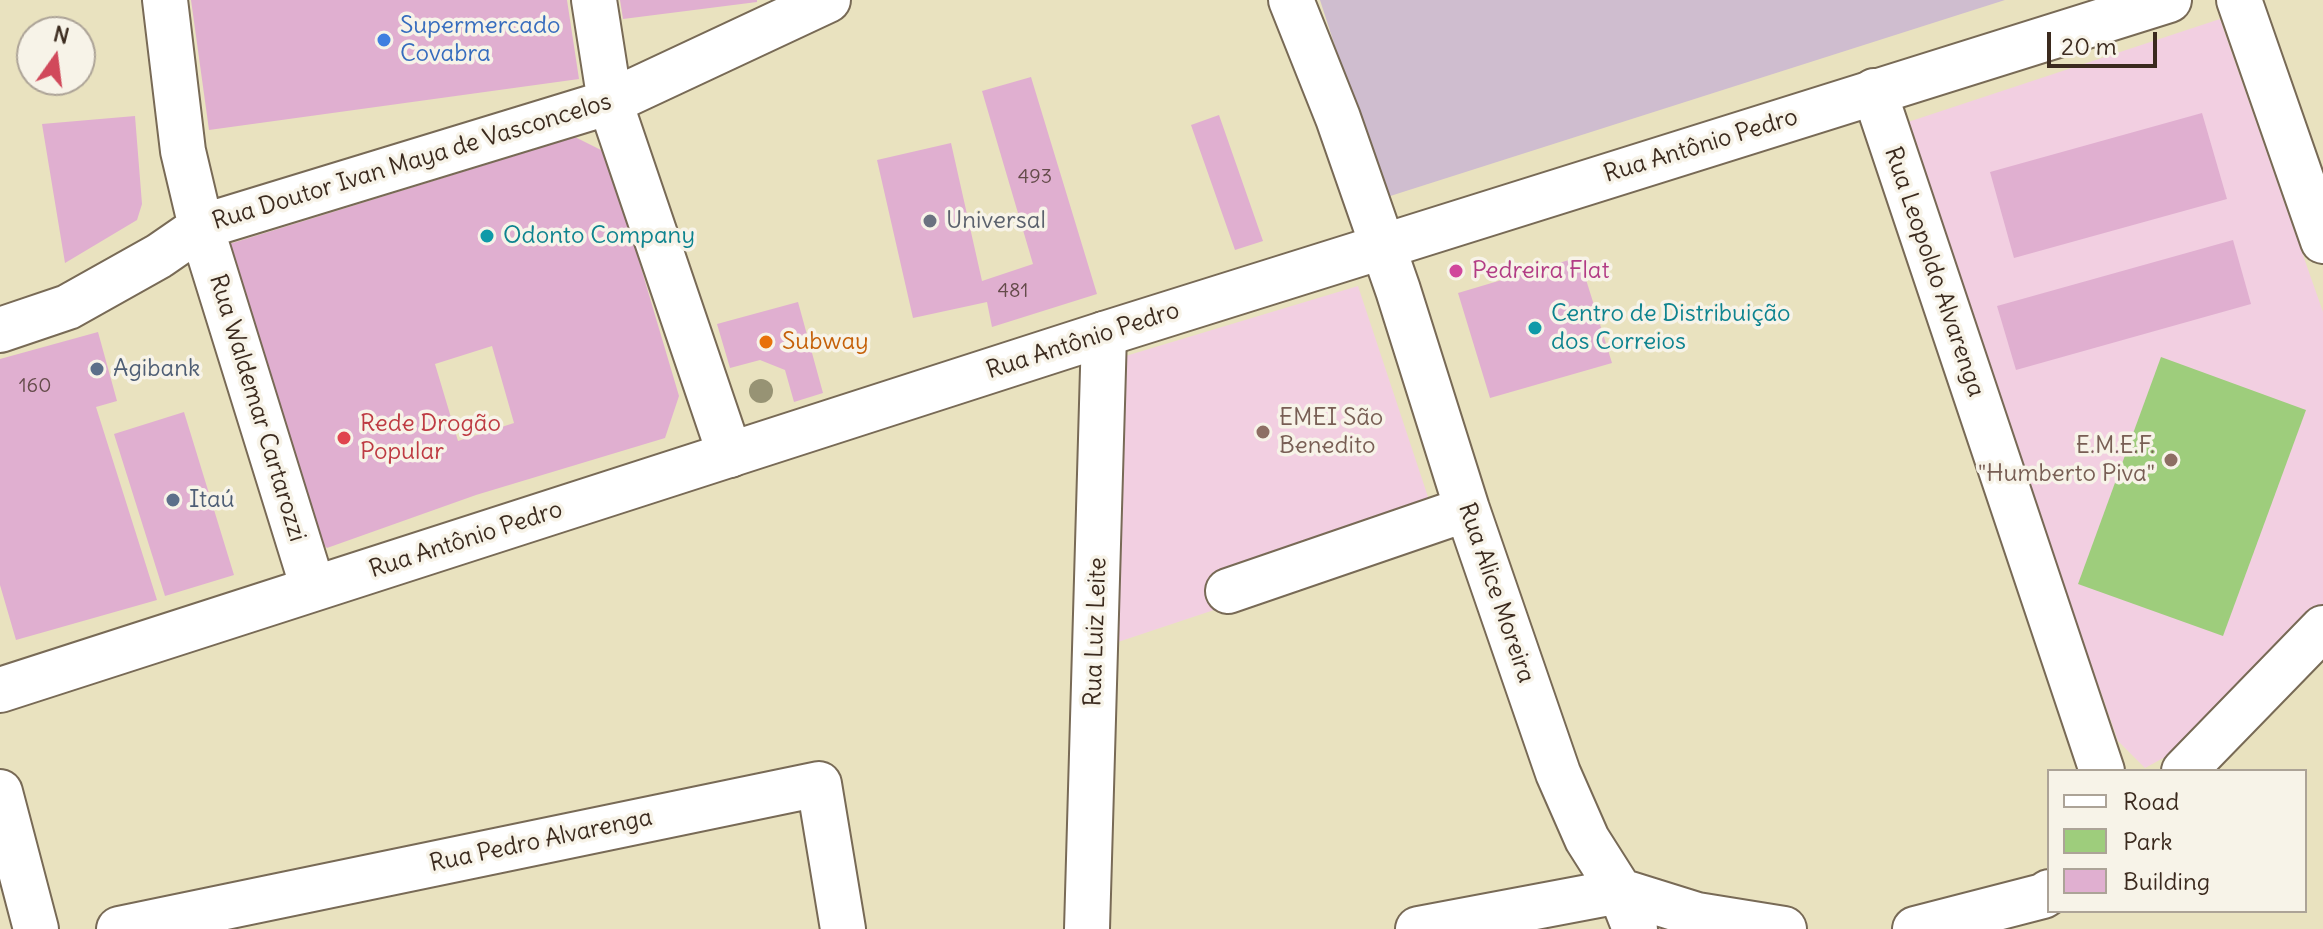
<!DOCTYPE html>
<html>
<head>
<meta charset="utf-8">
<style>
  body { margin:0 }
  #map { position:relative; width:2323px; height:929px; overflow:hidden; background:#e9e2bf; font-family:Delius,sans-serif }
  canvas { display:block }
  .legend { position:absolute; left:2047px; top:769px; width:260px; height:144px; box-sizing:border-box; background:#f7f3e8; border:2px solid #aca397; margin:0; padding:10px 14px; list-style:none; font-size:24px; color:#3b2a1e }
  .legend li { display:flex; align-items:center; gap:16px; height:40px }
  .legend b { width:40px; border:2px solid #aca397 }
  .north { position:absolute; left:16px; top:16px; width:80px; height:80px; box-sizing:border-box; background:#f7f3e8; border:2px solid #aca397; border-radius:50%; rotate:14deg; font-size:22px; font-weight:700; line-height:32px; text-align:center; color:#3b2a1e }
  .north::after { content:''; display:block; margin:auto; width:28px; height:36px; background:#d1495b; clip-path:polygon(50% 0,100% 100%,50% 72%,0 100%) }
  .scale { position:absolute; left:2047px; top:32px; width:110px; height:36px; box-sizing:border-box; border:4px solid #3b2a1e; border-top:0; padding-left:10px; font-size:24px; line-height:28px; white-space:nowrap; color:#3b2a1e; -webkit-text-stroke:6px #f7f3e8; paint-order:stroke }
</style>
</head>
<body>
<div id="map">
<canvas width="2323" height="929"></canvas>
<ul class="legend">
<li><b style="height:10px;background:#fff"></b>Road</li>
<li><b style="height:22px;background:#9ecd7c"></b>Park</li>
<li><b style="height:22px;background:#e0afd0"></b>Building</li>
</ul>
<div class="north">N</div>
<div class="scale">20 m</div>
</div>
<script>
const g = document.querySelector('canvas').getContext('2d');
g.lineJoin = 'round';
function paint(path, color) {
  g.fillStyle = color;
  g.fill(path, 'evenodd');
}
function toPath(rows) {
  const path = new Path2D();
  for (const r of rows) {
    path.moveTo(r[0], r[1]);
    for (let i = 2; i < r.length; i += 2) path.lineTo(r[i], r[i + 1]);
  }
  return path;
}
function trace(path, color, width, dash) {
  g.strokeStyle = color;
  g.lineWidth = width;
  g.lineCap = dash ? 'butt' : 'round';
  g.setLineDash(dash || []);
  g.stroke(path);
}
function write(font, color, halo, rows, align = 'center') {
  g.font = font + ' Delius,sans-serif';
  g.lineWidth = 7;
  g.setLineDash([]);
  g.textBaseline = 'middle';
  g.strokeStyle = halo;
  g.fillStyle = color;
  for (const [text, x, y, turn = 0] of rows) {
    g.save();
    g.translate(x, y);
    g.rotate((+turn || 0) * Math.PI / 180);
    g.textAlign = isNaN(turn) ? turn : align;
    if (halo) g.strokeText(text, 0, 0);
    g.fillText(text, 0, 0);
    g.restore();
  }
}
paint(toPath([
  [2220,19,2323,312,2323,609,2167,756,2145,768,2118,741,1902,124],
  [1358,286,1431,506,1220,608,1118,642,1119,358]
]), '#f2cfe1');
paint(toPath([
  [1320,0,2005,0,1384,198]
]), '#cfbdcf');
paint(toPath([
  [2161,357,2306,410,2223,636,2078,584]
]), '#9ecd7c');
paint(toPath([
  [191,0,567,0,579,79,209,130],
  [620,0,757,0,757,2,623,19],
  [1031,77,1097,294,992,327,987,302,913,318,877,160,951,143,982,281,1033,264,982,91],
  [2202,113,2227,199,2014,258,1990,172],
  [1219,115,1263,241,1235,250,1191,125],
  [135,116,142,204,137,220,65,263,42,124],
  [575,137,607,153,679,396,665,438,476,495,327,548,314,535,226,245],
  [492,346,514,423,458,441,435,364],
  [2233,240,2251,304,2016,370,1997,306],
  [1579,257,1612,363,1490,398,1458,293],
  [798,302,823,393,794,402,785,370,760,360,730,368,717,324],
  [98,332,117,401,96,407,157,600,16,640,0,585,0,359],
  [184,412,234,575,165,596,114,434]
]), '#e0afd0');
const minor = toPath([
  [165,0,183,151,201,227,313,588],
  [594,0,610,102,730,455],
  [1291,0,1338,118,1398,290,1467,509,1558,773,1587,839,1620,891,1635,929],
  [2239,0,2323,241],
  [1874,91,2102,771],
  [0,330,68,307,159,256,201,227,610,102,828,0],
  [1228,591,1467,509],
  [2184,771,2323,628],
  [0,792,36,929],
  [119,929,819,784,843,929],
  [1087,929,1104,334],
  [1418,929,1620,891,1697,915,1784,929],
  [1915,929,2043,896,2049,892]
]);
const major = toPath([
  [0,690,1104,334,2169,0]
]);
trace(minor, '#786a56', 48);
trace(major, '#786a56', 48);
trace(minor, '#fff', 44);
trace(major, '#fff', 44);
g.fillStyle = '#979374';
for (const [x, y] of [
  [761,391]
]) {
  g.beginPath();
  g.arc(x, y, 12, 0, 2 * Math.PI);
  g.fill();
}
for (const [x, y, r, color] of [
  [384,40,8,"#3f7fe0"],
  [930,221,8,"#6b7280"],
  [487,236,8,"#0f9aa8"],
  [1456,271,8,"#d1479c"],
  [1535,328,8,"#0f9aa8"],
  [766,342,8,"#e8710a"],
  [97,369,8,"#5c6f8a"],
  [1263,432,8,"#8d6e63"],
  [344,438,8,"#e0444e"],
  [2171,460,8,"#8d6e63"],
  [173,500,8,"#5c6f8a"]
]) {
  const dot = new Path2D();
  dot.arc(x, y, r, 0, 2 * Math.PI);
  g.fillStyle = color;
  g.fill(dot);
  trace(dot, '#f7f3e8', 3);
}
write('20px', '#644b4a', null, [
  ["493",1035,177],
  ["481",1013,291],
  ["160",35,386]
]);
write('24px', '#366cbe', '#f7f3e8', [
  ["Supermercado",400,26],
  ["Covabra",400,54]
], 'left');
write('24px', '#3b2a1e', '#f7f3e8', [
  ["Rua Antônio Pedro",1701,146,-17],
  ["Rua Doutor Ivan Maya de Vasconcelos",412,162,-17],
  ["Rua Leopoldo Alvarenga",1934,272,71],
  ["Rua Antônio Pedro",1083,341,-18],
  ["Rua Waldemar Cartarozzi",257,408,73],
  ["Rua Antônio Pedro",466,540,-18],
  ["Rua Alice Moreira",1496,593,71],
  ["Rua Luiz Leite",1096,632,-88],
  ["Rua Pedro Alvarenga",541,841,-12]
]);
write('24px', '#5b616d', '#f7f3e8', [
  ["Universal",946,221]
], 'left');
write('24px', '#0d838f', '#f7f3e8', [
  ["Odonto Company",503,236],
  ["Centro de Distribuição",1551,314],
  ["dos Correios",1551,342]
], 'left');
write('24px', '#b23c85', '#f7f3e8', [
  ["Pedreira Flat",1472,271]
], 'left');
write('24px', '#c56008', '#f7f3e8', [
  ["Subway",782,342]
], 'left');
write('24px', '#4e5e75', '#f7f3e8', [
  ["Agibank",113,369],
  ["Itaú",189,500]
], 'left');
write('24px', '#785e54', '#f7f3e8', [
  ["EMEI São",1279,418],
  ["Benedito",1279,446],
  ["E.M.E.F.",2155,446,"right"],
  ["\"Humberto Piva\"",2155,474,"right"]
], 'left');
write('24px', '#be3a42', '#f7f3e8', [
  ["Rede Drogão",360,424],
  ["Popular",360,452]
], 'left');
</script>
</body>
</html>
